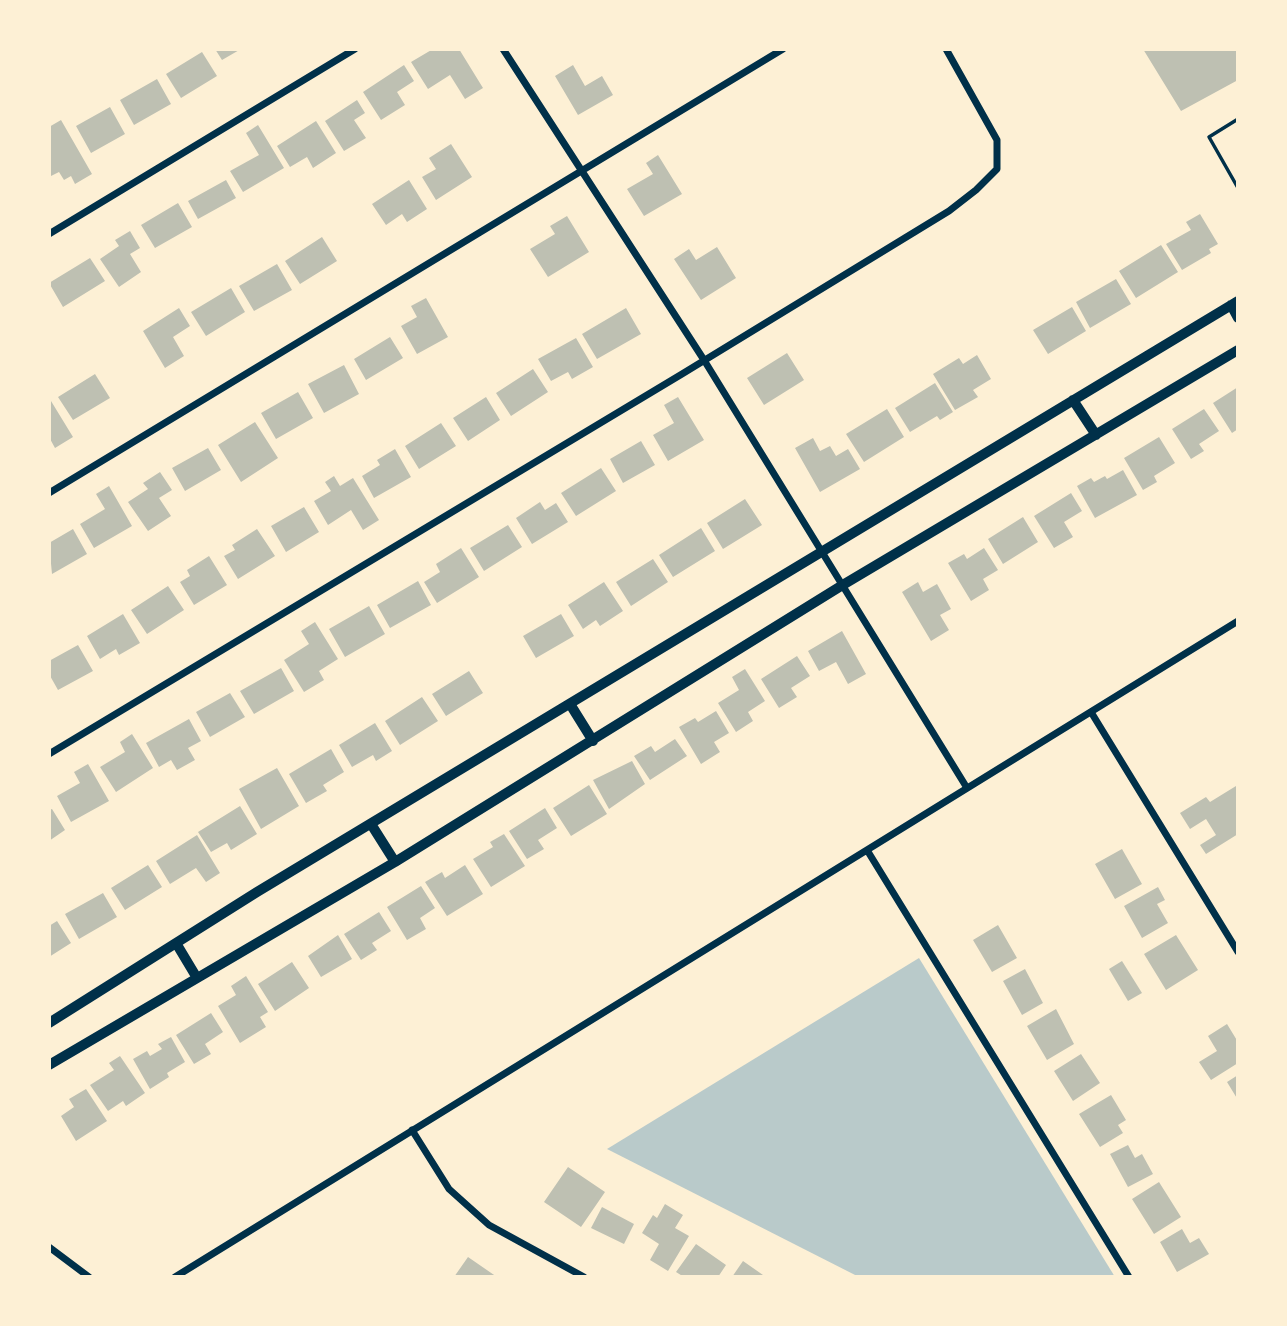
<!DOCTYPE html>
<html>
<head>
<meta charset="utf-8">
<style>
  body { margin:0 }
  #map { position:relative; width:1287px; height:1326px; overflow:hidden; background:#fdf0d5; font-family:"PT Sans Narrow",sans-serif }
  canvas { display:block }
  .frame { position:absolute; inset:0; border:51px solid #fdf0d5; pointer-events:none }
</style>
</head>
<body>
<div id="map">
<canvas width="1287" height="1326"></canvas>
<div class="frame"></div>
</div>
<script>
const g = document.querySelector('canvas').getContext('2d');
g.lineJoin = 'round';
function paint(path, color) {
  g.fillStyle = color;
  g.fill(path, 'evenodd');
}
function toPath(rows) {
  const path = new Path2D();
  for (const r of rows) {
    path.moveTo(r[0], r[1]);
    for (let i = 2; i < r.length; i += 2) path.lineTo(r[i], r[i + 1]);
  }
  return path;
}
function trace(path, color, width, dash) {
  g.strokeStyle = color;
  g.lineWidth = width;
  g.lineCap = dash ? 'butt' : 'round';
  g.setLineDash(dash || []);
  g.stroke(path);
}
paint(toPath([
  [919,958,1115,1277,859,1277,607,1149]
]), '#b9caca');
paint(toPath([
  [215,49,241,49,222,60],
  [433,49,459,49,483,88,465,99,450,75,428,89,411,62],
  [1143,49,1238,49,1238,80,1181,111],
  [202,52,217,76,181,98,166,74],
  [404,65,414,81,397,92,405,105,381,120,363,92],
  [573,65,585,86,602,76,613,95,578,115,555,76],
  [157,79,171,104,134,125,120,100],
  [357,100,365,113,354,120,366,138,344,151,325,121],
  [110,107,125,134,91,153,76,126],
  [61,120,92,174,75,184,71,176,64,180,59,172,49,177,49,127],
  [316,121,336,153,313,168,307,157,290,167,277,146],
  [258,125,284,168,243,192,230,171,259,155,246,133],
  [451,144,472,177,436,200,422,177,436,169,429,158],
  [658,155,682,194,644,216,627,189,653,174,646,163],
  [226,180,236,198,198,219,188,201],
  [409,180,427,209,407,222,402,214,386,225,372,204],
  [178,203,192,227,155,248,141,225],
  [1200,214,1218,244,1209,249,1211,253,1182,270,1166,244,1191,230,1186,222],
  [567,216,589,252,548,277,530,249,555,234,550,226],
  [130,231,140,248,130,254,141,272,119,287,100,259,119,246,115,240],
  [322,237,337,261,300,284,285,261],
  [1161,245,1178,272,1136,298,1119,271],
  [717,247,736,278,701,300,674,259,689,249,696,260],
  [90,258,105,281,63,307,49,283],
  [277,264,292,290,254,311,239,286],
  [1116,279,1131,304,1090,328,1076,302],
  [231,288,245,312,206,336,191,312],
  [426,298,448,337,417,354,401,326,417,317,411,306],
  [1072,307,1086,331,1048,354,1033,330],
  [179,308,190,326,173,337,184,356,165,368,143,331],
  [626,308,641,334,597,359,582,334],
  [390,337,403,358,366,380,354,359],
  [576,338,593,367,572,379,568,372,551,381,538,359],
  [787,353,804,380,764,405,747,378],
  [977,355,991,379,973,390,978,397,955,410,933,374,959,358,963,364],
  [344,365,359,394,324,413,308,384],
  [533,369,548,392,511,416,496,393],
  [95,374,110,398,73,420,58,397],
  [935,383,953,412,940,420,937,416,910,432,895,408],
  [1238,387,1238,429,1232,433,1213,403],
  [298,392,313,418,276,439,261,413],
  [486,397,500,420,468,441,453,418],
  [678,397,704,440,668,461,653,435,674,423,664,405],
  [51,401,73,437,55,448,49,437],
  [887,409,904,437,864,462,846,434],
  [1204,409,1219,431,1199,444,1204,451,1191,459,1172,429],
  [255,422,278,458,241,482,218,445],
  [441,423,456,446,419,469,405,446],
  [1159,437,1175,463,1154,476,1157,482,1143,490,1124,458],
  [813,438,820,451,830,446,836,456,848,449,860,469,820,492,795,448],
  [641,441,655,465,623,483,610,459],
  [208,448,221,470,185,491,172,468],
  [395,449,411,477,374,498,362,476,380,465,377,460],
  [601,468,616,491,576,516,561,493],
  [1123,470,1137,495,1095,518,1077,486,1091,478,1094,482,1105,476,1107,479],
  [160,472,172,490,159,498,171,516,148,531,128,502,148,489,143,483],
  [334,476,340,486,353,478,379,520,363,530,351,510,328,525,314,501,331,491,325,482],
  [109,486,132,526,94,548,80,524,105,509,96,494],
  [1071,493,1082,511,1064,522,1073,537,1054,548,1034,516],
  [745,499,762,525,723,549,707,523],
  [540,502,545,510,556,503,568,522,532,544,516,518],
  [304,507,319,532,286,552,271,526],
  [1023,517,1038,542,1003,564,988,539],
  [508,525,522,547,484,571,470,548],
  [701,528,715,551,673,577,659,555],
  [73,529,87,554,52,574,49,543],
  [257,529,275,556,238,579,224,556,235,550,232,545],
  [461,548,479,577,437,603,424,582,440,572,436,564],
  [984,548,998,570,983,579,989,590,971,601,948,563,964,554,967,559],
  [209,556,227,585,194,605,180,582,190,576,187,570],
  [653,559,668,582,631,606,616,582],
  [418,581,431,605,390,628,377,605],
  [604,582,623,611,600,626,596,620,583,629,568,605],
  [918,582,923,592,937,584,951,609,940,615,949,630,931,641,902,592],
  [168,586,184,610,147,634,131,610],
  [369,606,385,634,345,657,329,629],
  [123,614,140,643,119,655,116,649,100,659,87,636],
  [561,614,574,636,536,658,523,636],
  [315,622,338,659,319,671,324,680,304,692,284,660,309,644,301,631],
  [842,631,866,674,848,684,836,662,819,671,808,651],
  [78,645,93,671,58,690,49,674,49,661],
  [797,656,810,676,791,688,797,697,779,708,761,679],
  [281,668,294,691,254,714,240,691],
  [745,669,765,701,748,712,753,721,736,732,718,703,739,690,732,677],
  [469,671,483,693,446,716,432,694],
  [230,693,245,717,210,737,196,712],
  [422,697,438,721,400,745,385,721],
  [716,711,729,733,714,742,720,752,701,764,679,727,695,718,698,722],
  [189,719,201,741,188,748,195,760,177,770,171,760,159,767,146,743],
  [375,723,392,751,376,761,373,755,352,767,339,745],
  [132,734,153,768,116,792,100,767,125,752,120,742],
  [675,739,687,756,650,780,634,756,651,746,655,752],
  [331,749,344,772,323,785,327,791,306,803,289,774],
  [632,761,645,784,609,809,593,780],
  [88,764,109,801,71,822,57,796,80,783,74,772],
  [277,768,299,806,261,829,239,789],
  [589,785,607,814,571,836,553,808],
  [1236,786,1238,834,1206,854,1200,845,1216,835,1206,819,1190,829,1180,813,1206,797,1210,802],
  [240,806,257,834,231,850,227,843,211,852,198,832],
  [545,808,557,828,538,840,544,849,527,859,509,831],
  [52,809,65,830,49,841,49,810],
  [504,834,525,866,491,887,473,859,493,847,490,842],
  [197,835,220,873,206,882,196,868,170,884,156,861],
  [1122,849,1142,884,1115,899,1095,864],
  [148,865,162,887,125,910,111,888],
  [465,865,483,894,447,916,425,882,442,872,445,878],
  [421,886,435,908,420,918,426,929,407,940,387,907],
  [1158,887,1165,900,1157,904,1168,923,1142,938,1124,906],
  [103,893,117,917,79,939,65,914],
  [379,912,391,931,372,943,377,950,361,960,344,934],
  [57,921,71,943,49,957,49,926],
  [998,925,1017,958,992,972,973,940],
  [338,935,352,959,321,977,308,956],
  [1176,935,1198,970,1166,990,1144,954],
  [1122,961,1142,993,1128,1001,1109,969],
  [292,962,309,988,275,1011,258,984],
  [1025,969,1043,1003,1022,1015,1003,981],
  [246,976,268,1012,260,1017,266,1027,240,1043,218,1006,236,995,231,986],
  [1056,1009,1074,1044,1047,1060,1027,1026],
  [211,1013,223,1032,205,1044,211,1054,194,1064,176,1035],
  [1227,1024,1238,1042,1238,1063,1211,1080,1199,1062,1217,1051,1208,1036],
  [171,1037,185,1062,167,1073,169,1077,150,1089,133,1059,147,1051,150,1056,162,1049,158,1044],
  [1081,1054,1100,1083,1073,1101,1054,1071],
  [120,1056,145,1093,126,1106,123,1101,108,1111,90,1085,114,1070,109,1063],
  [1238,1075,1238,1100,1227,1082],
  [86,1089,107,1121,76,1141,61,1116,74,1107,69,1099],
  [1111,1095,1126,1120,1118,1125,1123,1133,1100,1147,1079,1114],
  [1128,1145,1135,1158,1142,1154,1153,1174,1128,1187,1110,1154],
  [568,1167,605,1192,581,1227,544,1202],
  [1159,1182,1181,1217,1154,1234,1132,1199],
  [665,1204,683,1215,675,1228,689,1236,668,1271,650,1260,659,1244,642,1233,653,1215,657,1218],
  [602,1207,634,1224,624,1244,591,1228],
  [1182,1229,1190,1243,1199,1238,1209,1254,1177,1272,1160,1242],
  [696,1244,726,1265,718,1277,684,1277,676,1272],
  [468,1257,497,1277,454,1277],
  [743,1261,763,1275,762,1277,732,1277]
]), '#bec0b2');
trace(toPath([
  [1238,119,1209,137,1238,188]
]), '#003049', 3.5);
trace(toPath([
  [503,49,704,360,967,788],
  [49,234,355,49],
  [49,493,783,49],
  [1091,712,1238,952],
  [49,754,682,374,949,211,976,190,997,169,997,140,946,49],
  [867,850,1129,1277],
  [412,1130,449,1189,489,1225,584,1277],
  [49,1247,89,1277],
  [175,1277,1238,621]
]), '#003049', 7);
trace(toPath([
  [1231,305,1238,318],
  [1073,400,1096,435],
  [570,704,593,741],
  [371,824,395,862],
  [176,943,197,978],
  [49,1023,257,892,1238,301],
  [49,1065,395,862,841,586,1238,350]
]), '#003049', 10);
</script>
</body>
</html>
